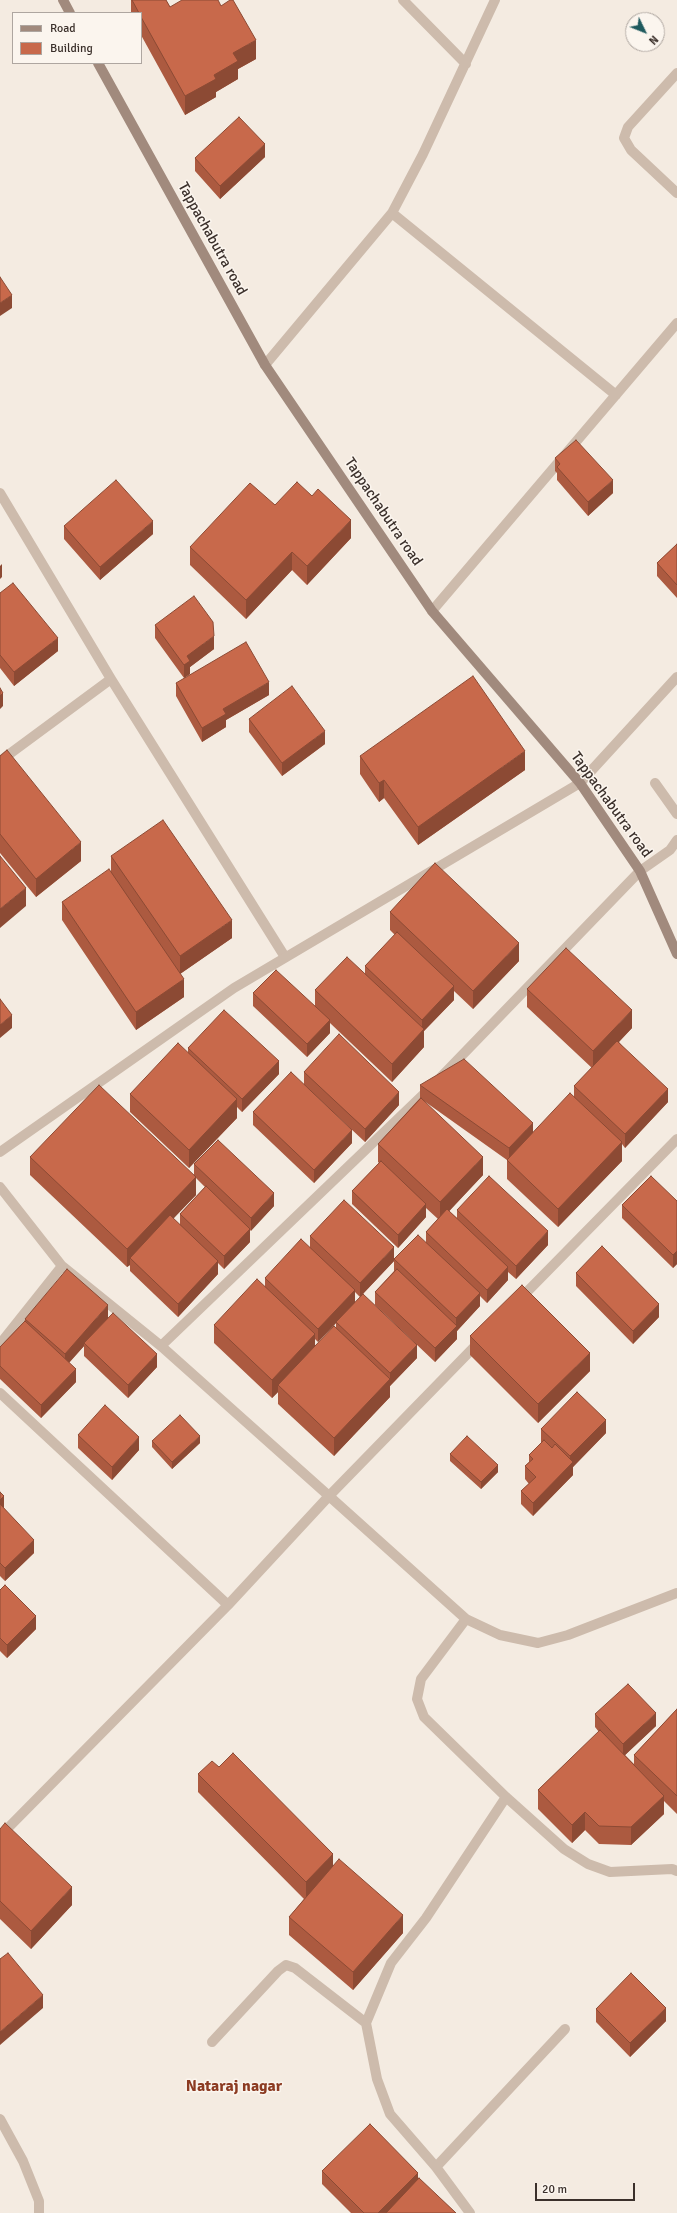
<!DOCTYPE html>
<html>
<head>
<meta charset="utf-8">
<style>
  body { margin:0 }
  #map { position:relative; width:677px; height:2213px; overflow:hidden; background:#f4ebe1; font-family:Signika,sans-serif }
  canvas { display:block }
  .legend { position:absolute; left:12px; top:12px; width:130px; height:52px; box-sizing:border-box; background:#fbf5ee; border:1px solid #aea6a0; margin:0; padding:5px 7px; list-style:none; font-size:12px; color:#3b302b }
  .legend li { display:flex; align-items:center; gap:8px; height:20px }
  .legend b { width:20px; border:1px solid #aea6a0 }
  .north { position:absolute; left:625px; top:12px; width:40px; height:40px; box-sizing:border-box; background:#fbf5ee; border:1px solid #aea6a0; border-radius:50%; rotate:133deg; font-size:11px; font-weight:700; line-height:16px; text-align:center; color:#3b302b }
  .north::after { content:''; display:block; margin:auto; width:14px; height:18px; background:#1f5a5e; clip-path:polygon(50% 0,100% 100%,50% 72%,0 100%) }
  .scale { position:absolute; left:535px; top:2183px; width:100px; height:18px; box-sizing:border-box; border:2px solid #3b302b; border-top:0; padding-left:5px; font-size:12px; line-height:14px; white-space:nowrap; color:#3b302b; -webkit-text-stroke:3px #fbf5ee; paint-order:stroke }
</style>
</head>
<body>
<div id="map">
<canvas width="677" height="2213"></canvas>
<ul class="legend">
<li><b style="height:5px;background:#a18a7d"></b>Road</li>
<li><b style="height:11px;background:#c8694b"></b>Building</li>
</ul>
<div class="north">N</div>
<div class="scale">20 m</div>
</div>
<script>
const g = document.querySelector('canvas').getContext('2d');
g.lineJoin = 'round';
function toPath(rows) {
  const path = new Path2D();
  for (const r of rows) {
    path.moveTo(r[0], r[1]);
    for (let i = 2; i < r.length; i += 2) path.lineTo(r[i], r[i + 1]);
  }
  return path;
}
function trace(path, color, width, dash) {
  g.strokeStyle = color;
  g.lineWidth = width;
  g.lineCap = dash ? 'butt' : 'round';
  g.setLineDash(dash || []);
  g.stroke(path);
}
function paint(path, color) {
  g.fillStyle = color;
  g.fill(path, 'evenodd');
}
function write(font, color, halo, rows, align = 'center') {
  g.font = font + ' Signika,sans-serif';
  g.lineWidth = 3;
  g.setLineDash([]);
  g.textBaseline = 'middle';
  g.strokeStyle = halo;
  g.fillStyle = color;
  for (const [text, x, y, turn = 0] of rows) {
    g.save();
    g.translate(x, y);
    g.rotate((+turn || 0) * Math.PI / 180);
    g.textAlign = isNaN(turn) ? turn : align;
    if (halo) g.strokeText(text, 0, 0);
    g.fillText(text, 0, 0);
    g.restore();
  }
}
trace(toPath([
  [655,783,677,814],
  [640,871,670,850,677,840]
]), '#cdbbac', 10);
trace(toPath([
  [403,0,466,64],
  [677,73,628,127,624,138,631,150,677,193],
  [392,213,616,395],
  [265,365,392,213,423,154,495,0],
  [0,493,111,679,285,957],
  [432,611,677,323],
  [0,761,111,679],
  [580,783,677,677],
  [441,1077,640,871],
  [0,1187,62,1266,161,1346,329,1496,480,1341],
  [518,1301,677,1139],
  [0,1344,62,1266],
  [161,1346,429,1089],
  [0,1393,228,1605,329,1496,466,1619,421,1679,417,1699,424,1717,506,1797,564,1849,588,1864,610,1872,672,1869,677,1871],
  [466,1619,500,1635,538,1643,568,1635,677,1593],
  [0,1836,228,1605],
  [212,2042,278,1971,286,1965,295,1968,366,2023],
  [0,2119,23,2161,39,2201,39,2213],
  [436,2167,565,2029],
  [470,2213,436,2167,390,2114,377,2079,366,2023,391,1963,426,1918,506,1797]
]), '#cdbbac', 10);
trace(toPath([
  [0,1152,234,988,580,783]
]), '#cdbbac', 10);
trace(toPath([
  [63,0,70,13],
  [98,63,265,365,432,611,580,783,640,871,677,954]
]), '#a18a7d', 10);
paint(toPath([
  [131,0,166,0,170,7,221,6,256,59,238,69,238,79,216,92,216,97,185,115,141,35,141,13,131,13],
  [265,157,220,199,195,171,195,158],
  [555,458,613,493,588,516,557,480,557,473,555,471],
  [275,505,351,538,307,585,292,570,246,619,190,565,190,547],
  [64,526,153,534,100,580,64,539],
  [677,544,677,598,657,576,657,563],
  [0,593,58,651,14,686,0,668],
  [155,625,214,649,190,667,190,674,184,678,155,638],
  [176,683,269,695,226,720,226,727,202,742,176,696],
  [249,719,325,744,282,776,249,732],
  [0,756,81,861,36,897,0,853],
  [360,756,525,770,418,845,384,798,379,802,360,774],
  [111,856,232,938,180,974,184,997,136,1030,62,920,62,902,111,871],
  [390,912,519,961,473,1009,454,991,454,1000,424,1031,424,1047,392,1082,330,1023,330,1033,307,1057,253,1006,253,993,315,1006,315,990,365,974,365,966,395,935,390,930],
  [527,989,632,1028,619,1042,668,1102,625,1148,622,1144,622,1161,558,1227,507,1179,507,1160,424,1101,483,1175,449,1211,457,1218,457,1210,548,1245,516,1279,508,1272,508,1280,487,1303,480,1296,480,1306,457,1331,457,1339,435,1362,375,1305,375,1292,394,1271,394,1259,426,1242,426,1232,438,1219,426,1208,426,1217,398,1248,352,1204,352,1191,379,1163,378,1162,378,1144,420,1098,420,1085,533,1133,574,1098,574,1086,592,1068,527,1007],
  [188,1048,279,1074,242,1112,237,1107,237,1118,189,1168,130,1112,130,1094,188,1053],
  [304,1072,399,1105,365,1142,304,1085],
  [253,1112,352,1143,314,1183,253,1125],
  [30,1157,194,1176,194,1164,274,1206,250,1231,250,1242,224,1269,218,1263,218,1274,178,1317,130,1271,130,1265,127,1267,30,1175],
  [196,1178,205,1187,180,1214,180,1225,173,1218,196,1195],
  [677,1201,677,1264,673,1268,622,1218,622,1205],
  [310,1236,394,1261,360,1297,355,1292,355,1302,417,1358,390,1386,390,1397,334,1456,278,1404,278,1392,272,1398,214,1343,214,1325,265,1286,265,1278,310,1247],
  [336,1323,336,1327,315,1346,315,1339,318,1342],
  [576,1273,659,1317,633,1344,576,1286],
  [108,1318,157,1367,128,1398,84,1356,84,1346,69,1363,76,1382,41,1418,0,1379,0,1347,25,1321,25,1319],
  [470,1336,590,1371,538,1423,470,1355],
  [541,1429,606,1433,573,1467,573,1475,533,1516,521,1504,521,1491,529,1484,525,1479,525,1466,529,1462,529,1455,542,1442,541,1442],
  [78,1435,139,1450,112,1480,78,1448],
  [152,1441,200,1443,172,1469,152,1447],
  [450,1454,498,1472,481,1489,450,1461],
  [0,1492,4,1508,34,1553,5,1581,0,1576],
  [0,1582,0,1590,36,1629,7,1658,0,1651],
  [677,1709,677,1814,664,1801,664,1814,631,1845,599,1844,585,1830,572,1843,538,1809,538,1790,599,1732,595,1727,595,1714,656,1726,625,1755,634,1764,634,1755],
  [219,1767,333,1866,403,1933,353,1990,289,1935,289,1917,304,1899,198,1792,198,1774],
  [0,1829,72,1905,31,1949,0,1919],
  [596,2009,666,2021,630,2057,596,2022],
  [322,2171,418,2179,456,2213,351,2213,322,2184]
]), '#ac5a40');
paint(toPath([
  [256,40,256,59,238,69,238,79,216,92,216,97,185,115,185,96,214,75,233,53],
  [265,144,265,157,220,199,220,186],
  [12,295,12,308,0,316,0,303],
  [613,480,613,493,588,516,588,502],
  [351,520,351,538,307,585,307,566],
  [153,521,153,534,100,580,100,567],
  [292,552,292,570,246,619,246,600],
  [2,564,2,577,0,579,0,566],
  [214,636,214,649,190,667,190,674,184,678,184,665,187,656],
  [58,638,58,651,14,686,14,672],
  [269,682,269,695,226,720,226,727,202,742,202,728,223,709],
  [3,693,3,706,0,709,0,696],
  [325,731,325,744,282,776,282,763],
  [525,751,525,770,418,845,418,827],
  [384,780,384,798,379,802,379,783],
  [81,842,81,861,36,897,36,879],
  [26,888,26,906,0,928,0,909],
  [232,920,232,938,180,974,180,956],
  [519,943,519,961,473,1009,473,991],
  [184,979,184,997,136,1030,136,1012],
  [454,986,454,1000,424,1031,424,1047,392,1082,392,1064,422,1031,422,1020],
  [632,1010,632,1028,593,1069,593,1051],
  [12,1015,12,1028,0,1038,0,1025],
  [330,1020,330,1033,307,1057,307,1044],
  [279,1061,279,1074,242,1112,242,1099],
  [668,1089,668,1102,625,1148,625,1134],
  [399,1092,399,1105,365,1142,365,1129],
  [237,1099,237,1118,189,1168,189,1150],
  [533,1123,533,1136,509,1161,509,1148],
  [352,1130,352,1143,314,1183,314,1170],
  [622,1142,622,1161,558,1227,558,1209],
  [483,1157,483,1175,440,1221,440,1202],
  [196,1177,196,1195,133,1261,130,1258,130,1265,127,1267,127,1249],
  [274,1193,274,1206,251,1231,251,1218],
  [426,1204,426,1217,398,1248,398,1235],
  [250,1229,250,1242,224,1269,224,1256],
  [548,1231,548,1245,516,1279,516,1266],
  [394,1247,394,1261,360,1297,360,1283],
  [677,1251,677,1264,673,1268,673,1255],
  [218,1261,218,1274,178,1317,178,1304],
  [508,1267,508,1280,487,1303,487,1290],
  [355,1290,355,1303,336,1322,336,1323,318,1342,318,1329],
  [480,1293,480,1306,457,1331,457,1339,435,1362,435,1348,456,1326,456,1318],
  [659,1304,659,1317,633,1344,633,1331],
  [108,1305,108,1318,84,1343,84,1346,65,1367,65,1354],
  [315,1334,315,1352,278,1385,278,1392,272,1398,272,1380],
  [417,1345,417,1358,390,1386,390,1373],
  [590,1353,590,1371,538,1423,538,1404],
  [157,1354,157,1367,128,1398,128,1385],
  [76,1369,76,1382,41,1418,41,1405],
  [390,1379,390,1397,334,1456,334,1438],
  [606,1420,606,1433,573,1467,573,1475,533,1516,533,1503,570,1465,570,1456],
  [200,1436,200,1443,172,1469,172,1462],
  [139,1437,139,1450,112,1480,112,1467],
  [498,1465,498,1472,481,1489,481,1482],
  [4,1496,4,1510,0,1514,0,1500],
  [34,1540,34,1553,5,1581,5,1568],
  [36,1616,36,1629,7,1658,7,1645],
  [656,1713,656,1726,623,1757,623,1744],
  [664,1796,664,1814,631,1845,631,1827],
  [585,1812,585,1830,572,1843,572,1825],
  [333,1854,333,1873,306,1901,306,1882],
  [72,1887,72,1905,31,1949,31,1931],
  [403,1915,403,1933,353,1990,353,1972],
  [43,1995,43,2008,0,2045,0,2032],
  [666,2008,666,2021,630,2057,630,2043],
  [418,2173,418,2186,391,2213,378,2213]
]), '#8c4a34');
const building = toPath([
  [132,0,166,0,170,7,182,0,218,0,221,6,230,0,233,0,256,40,233,53,238,61,214,75,216,79,185,96,141,17,141,13,139,13,132,0],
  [239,117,265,144,220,186,195,158,239,117],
  [0,277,12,295,0,303,0,277],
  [576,440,613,480,588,502,557,467,560,464,555,458,576,440],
  [116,480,153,521,100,567,64,526,116,480],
  [297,482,312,496,318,489,351,520,307,566,292,552,246,600,190,547,250,483,275,505,297,482],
  [677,544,677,585,657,563,677,544],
  [13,583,58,638,14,672,0,655,0,593,13,583],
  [194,596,213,622,214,636,187,656,190,661,184,665,155,625,194,596],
  [246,642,269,682,223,709,226,714,202,728,176,683,246,642],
  [473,676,525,751,418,827,384,780,379,783,360,756,473,676],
  [292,686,325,731,282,763,249,719,292,686],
  [0,688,3,693,0,696,0,688],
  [7,750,81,842,36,879,0,834,0,756,7,750],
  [163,820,232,920,180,956,111,856,163,820],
  [0,856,26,888,0,909,0,856],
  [435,863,519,943,473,991,390,912,435,863],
  [109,869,184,979,136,1012,62,902,109,869],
  [397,932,454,986,422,1020,365,966,397,932],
  [566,948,632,1010,593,1051,527,989,566,948],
  [347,957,424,1029,392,1064,315,990,347,957],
  [276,970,330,1020,307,1044,253,993,276,970],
  [0,999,12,1015,0,1025,0,999],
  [224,1010,279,1061,242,1099,188,1048,224,1010],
  [339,1034,399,1092,365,1129,304,1072,339,1034],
  [617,1041,668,1089,625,1134,574,1086,617,1041],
  [178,1043,237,1099,189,1150,130,1094,178,1043],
  [464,1059,533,1123,509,1148,420,1085,464,1059],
  [291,1072,352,1130,314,1170,253,1112,291,1072],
  [99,1085,196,1177,127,1249,30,1157,99,1085],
  [570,1093,622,1142,558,1209,507,1160,570,1093],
  [421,1098,483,1157,440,1202,378,1144,421,1098],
  [218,1140,274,1193,251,1218,194,1164,218,1140],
  [381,1161,426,1204,398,1235,352,1191,381,1161],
  [489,1176,548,1231,516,1266,457,1210,489,1176],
  [651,1176,677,1201,677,1251,673,1255,622,1205,651,1176],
  [206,1186,250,1229,224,1256,180,1214,206,1186],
  [344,1200,394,1247,360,1283,310,1236,344,1200],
  [447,1209,508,1267,487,1290,426,1232,447,1209],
  [170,1215,218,1261,178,1304,130,1258,170,1215],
  [418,1235,480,1293,456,1318,394,1259,418,1235],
  [301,1239,355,1290,318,1329,265,1278,301,1239],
  [602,1246,659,1304,633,1331,576,1273,602,1246],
  [67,1269,108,1305,65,1354,25,1319,67,1269],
  [397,1269,457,1326,435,1348,375,1292,397,1269],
  [257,1279,315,1334,272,1380,214,1325,257,1279],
  [522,1285,590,1353,538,1404,470,1336,522,1285],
  [363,1294,417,1345,390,1373,336,1322,363,1294],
  [113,1313,157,1354,128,1385,84,1343,113,1313],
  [25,1321,76,1369,41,1405,0,1366,0,1347,25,1321],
  [334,1326,390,1379,334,1438,278,1385,334,1326],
  [577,1392,606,1420,570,1456,541,1429,577,1392],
  [105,1405,139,1437,112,1467,78,1435,105,1405],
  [180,1415,200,1436,172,1462,152,1441,180,1415],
  [467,1436,498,1465,481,1482,450,1454,467,1436],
  [544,1440,552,1448,555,1444,573,1462,533,1503,521,1491,536,1477,525,1466,533,1459,529,1455,544,1440],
  [0,1492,4,1496,0,1500,0,1492],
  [0,1504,34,1540,5,1568,0,1563,0,1504],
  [5,1585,36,1616,7,1645,0,1638,0,1590,5,1585],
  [628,1684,656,1713,623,1744,595,1714,628,1684],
  [677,1709,677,1796,634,1755,677,1709],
  [600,1730,664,1796,631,1827,599,1826,585,1812,572,1825,538,1790,600,1730],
  [233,1753,333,1854,306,1882,198,1774,212,1761,219,1767,233,1753],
  [5,1823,72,1887,31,1931,0,1901,0,1829,5,1823],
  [339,1859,403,1915,353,1972,289,1917,339,1859],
  [8,1953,43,1995,0,2032,0,1959,8,1953],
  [631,1973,666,2008,630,2043,596,2009,631,1973],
  [370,2124,418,2173,378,2213,364,2213,322,2171,370,2124],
  [419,2178,456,2213,386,2213,419,2178]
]);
paint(building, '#c8694b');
trace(building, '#8c4a34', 1);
write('15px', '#3b302b', '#fbf5ee', [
  ["Tappachabutra road",212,239,61],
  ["Tappachabutra road",383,512,56],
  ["Tappachabutra road",611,805,54]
]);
write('bold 16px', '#8c3b22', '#fbf5ee', [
  ["Nataraj nagar",234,2087]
]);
</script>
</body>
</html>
